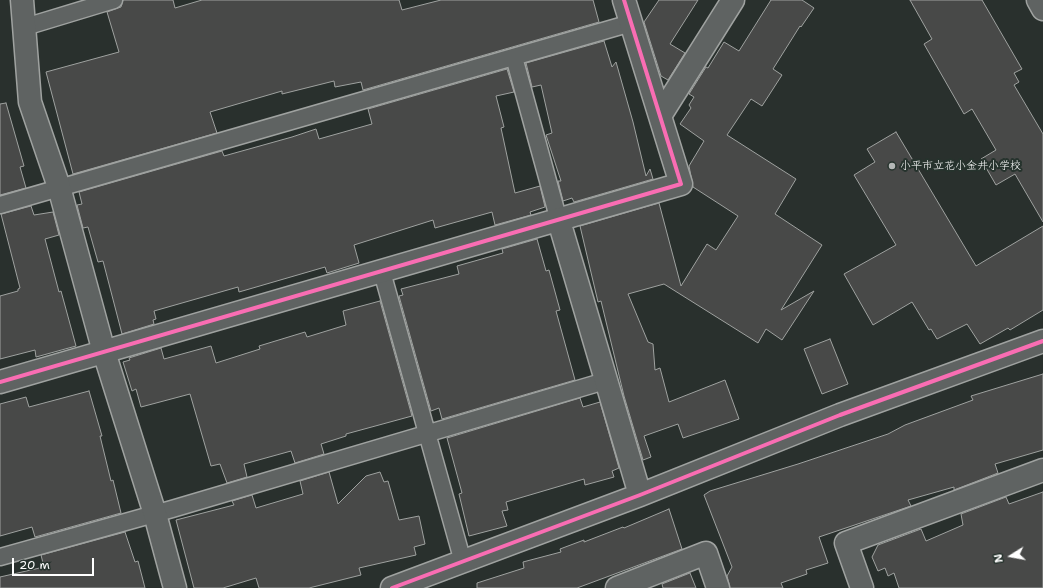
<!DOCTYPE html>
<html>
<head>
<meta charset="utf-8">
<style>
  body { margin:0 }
  #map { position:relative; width:1043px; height:588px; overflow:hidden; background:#29302d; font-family:"Shantell Sans",sans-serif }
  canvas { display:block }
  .north { position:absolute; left:991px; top:536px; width:40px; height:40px; -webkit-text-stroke:3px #26332d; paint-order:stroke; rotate:259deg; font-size:11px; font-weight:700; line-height:16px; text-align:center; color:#fff }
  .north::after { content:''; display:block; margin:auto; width:14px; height:18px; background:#fff; clip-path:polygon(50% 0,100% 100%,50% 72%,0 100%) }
  .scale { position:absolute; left:12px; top:558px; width:82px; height:18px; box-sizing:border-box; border:2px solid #fff; border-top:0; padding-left:5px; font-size:12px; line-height:14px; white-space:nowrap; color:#fff; -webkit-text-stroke:3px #26332d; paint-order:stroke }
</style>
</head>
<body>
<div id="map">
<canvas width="1043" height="588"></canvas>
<div class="north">N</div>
<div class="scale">20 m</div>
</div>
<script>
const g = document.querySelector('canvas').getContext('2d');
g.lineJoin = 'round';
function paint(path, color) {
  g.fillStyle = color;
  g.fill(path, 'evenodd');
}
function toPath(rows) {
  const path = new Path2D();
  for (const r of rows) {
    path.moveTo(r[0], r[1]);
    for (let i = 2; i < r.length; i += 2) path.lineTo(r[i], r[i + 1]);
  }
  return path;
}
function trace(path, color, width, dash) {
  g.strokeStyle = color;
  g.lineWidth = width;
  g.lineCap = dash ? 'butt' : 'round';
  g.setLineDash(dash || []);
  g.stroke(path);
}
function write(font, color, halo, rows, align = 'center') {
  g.font = font + ' "Shantell Sans","Klee One",sans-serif';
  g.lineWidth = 4;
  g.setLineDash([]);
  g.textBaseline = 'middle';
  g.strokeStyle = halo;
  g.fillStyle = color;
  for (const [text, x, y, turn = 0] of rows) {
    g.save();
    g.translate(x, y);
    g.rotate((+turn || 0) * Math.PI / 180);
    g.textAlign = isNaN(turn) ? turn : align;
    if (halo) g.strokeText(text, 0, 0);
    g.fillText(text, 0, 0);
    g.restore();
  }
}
const building = toPath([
  [123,0,173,0,175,8,202,0,399,0,402,10,441,0,593,0,599,22,363,90,361,82,335,87,334,81,282,94,282,91,210,112,217,133,73,174,46,72,119,52,107,12,121,7,123,0],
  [659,0,698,0,670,44,685,53,668,80,661,76,644,22,659,0],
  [771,0,802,0,814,8,801,27,800,26,773,69,782,75,762,106,751,99,727,135,796,179,775,214,822,245,781,310,814,291,782,340,766,329,758,343,664,284,628,294,648,342,653,344,655,370,660,368,669,402,725,380,739,419,683,438,678,424,644,436,651,457,643,460,624,396,601,301,598,302,580,226,659,203,681,286,707,244,716,250,738,216,693,187,689,166,704,141,680,124,691,108,689,105,694,97,689,94,706,67,708,68,724,42,739,51,771,0],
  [910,0,982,0,1022,69,1014,73,1019,82,1014,85,1043,134,1043,222,1015,174,996,185,981,159,996,150,972,109,964,114,924,44,932,39,910,0],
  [604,41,612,67,616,62,633,122,646,176,650,169,653,179,574,202,572,198,563,201,558,181,561,181,546,135,552,133,541,85,532,87,526,63,604,41],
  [507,69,514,92,496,96,504,127,501,128,515,193,540,186,545,207,530,212,531,215,495,225,492,212,435,228,433,220,354,245,359,263,327,273,325,267,239,292,238,287,154,311,156,319,153,320,154,324,122,334,103,261,98,262,88,227,83,228,77,205,82,204,79,192,222,151,224,156,292,137,316,129,319,139,372,124,368,109,507,69],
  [6,103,24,166,20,167,26,188,0,195,0,104,6,103],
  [896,132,976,266,1043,226,1043,310,1010,330,1008,328,980,344,967,324,937,339,931,329,929,330,912,302,873,325,844,274,896,245,854,175,875,162,867,149,896,132],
  [31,206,34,215,53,212,59,235,45,239,59,292,61,291,76,346,36,357,35,350,0,359,0,296,18,291,18,289,20,288,1,214,31,206],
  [537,239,546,271,549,270,560,310,556,311,575,380,442,419,439,408,431,411,399,296,403,295,401,289,459,274,457,266,503,253,502,249,537,239],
  [380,301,412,416,346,434,346,436,321,444,324,454,295,463,291,451,244,464,247,477,227,483,220,464,211,466,190,394,141,407,136,389,132,391,123,362,130,360,129,358,161,348,164,359,211,346,216,363,260,349,259,346,305,332,307,337,346,325,343,311,380,301],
  [830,339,848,384,822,394,804,349,830,339],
  [1043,374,1043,450,995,464,998,473,954,490,954,487,908,500,911,506,819,537,828,563,806,570,807,574,781,583,783,588,730,588,727,576,732,567,704,495,710,491,798,464,888,434,905,425,973,400,971,396,1043,374],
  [89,391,102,436,100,436,111,481,113,480,121,513,35,537,32,527,0,536,0,404,26,397,29,407,89,391],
  [580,398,583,407,600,402,619,468,612,471,614,477,585,485,584,479,506,502,508,510,502,511,507,526,469,536,459,494,462,493,447,438,580,398],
  [329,472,338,504,366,476,380,472,384,482,388,481,399,520,419,516,425,544,414,547,416,555,359,568,361,575,309,588,259,588,256,578,223,588,194,588,176,520,234,505,232,501,252,495,256,508,303,494,300,481,329,472],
  [1043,492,1043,588,899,588,894,573,888,576,885,568,878,571,872,557,878,545,921,529,926,541,963,525,961,514,1006,497,1009,504,1043,492],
  [669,509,682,549,577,588,477,588,477,583,524,568,523,562,561,552,560,549,584,540,584,542,623,527,624,528,669,509],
  [125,532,135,562,138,561,145,588,0,588,0,577,44,567,41,555,125,532],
  [690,573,696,588,663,588,662,584,690,573]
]);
paint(building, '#484948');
trace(building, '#9fa2a0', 1);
const lane = toPath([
  [25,27,114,0],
  [514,57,559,221],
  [0,205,631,23],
  [382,272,463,562],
  [0,557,172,509,605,381]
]);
const street = toPath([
  [22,0,30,102,59,187,104,352,155,514,175,588],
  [660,116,733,0],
  [559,221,640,495],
  [0,382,681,184,624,0],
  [392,588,640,495,840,415,1043,341],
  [617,588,706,553,718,588],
  [862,588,846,543,1043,470]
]);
const secondary = toPath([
  [1038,0,1043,9]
]);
trace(lane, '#9fa2a0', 19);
trace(street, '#9fa2a0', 25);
trace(secondary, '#9fa2a0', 25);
trace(lane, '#5f6362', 16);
trace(street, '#5f6362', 22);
trace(secondary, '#5f6362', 22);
trace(toPath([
  [0,382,681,184,624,0],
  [392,588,640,495,840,415,1043,341]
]), '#f96db3', 4);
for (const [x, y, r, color] of [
  [892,166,4,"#b4b7b6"]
]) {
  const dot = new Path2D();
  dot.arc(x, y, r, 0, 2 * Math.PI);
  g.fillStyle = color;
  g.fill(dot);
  trace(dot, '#26332d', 1.5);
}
write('11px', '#fff', '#26332d', [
  ["小平市立花小金井小学校",900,166]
], 'left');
</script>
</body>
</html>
